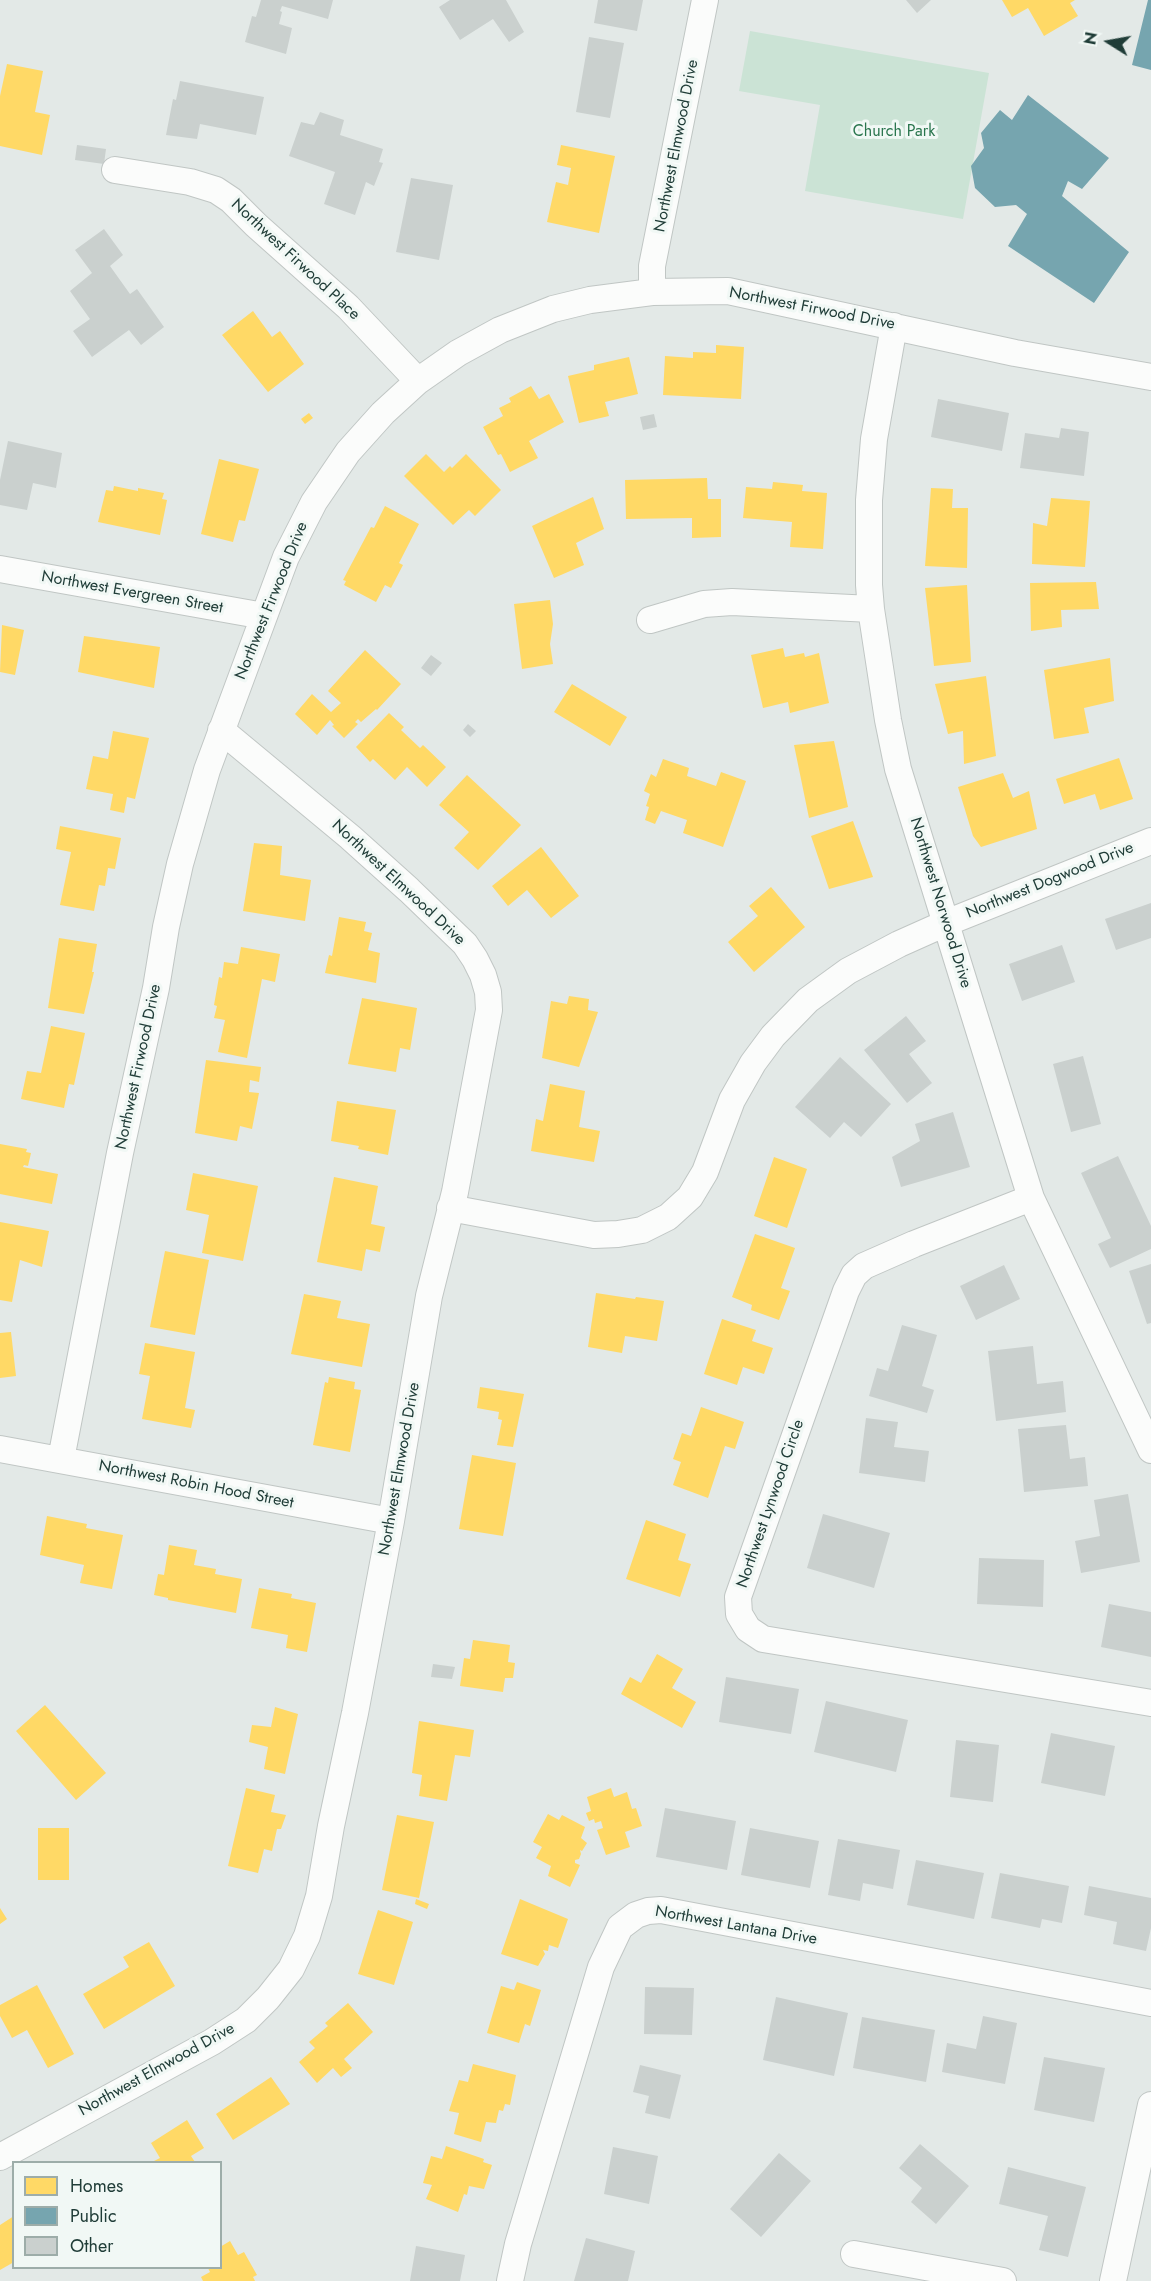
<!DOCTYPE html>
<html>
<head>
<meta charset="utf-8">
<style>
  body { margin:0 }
  #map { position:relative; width:1151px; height:2281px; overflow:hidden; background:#e3e9e7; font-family:Jost,sans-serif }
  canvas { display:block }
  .legend { position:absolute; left:12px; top:2161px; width:210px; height:108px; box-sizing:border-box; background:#f1f8f5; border:2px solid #9dada9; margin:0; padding:8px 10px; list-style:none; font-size:18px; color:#203d38 }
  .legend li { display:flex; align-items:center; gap:12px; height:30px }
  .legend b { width:30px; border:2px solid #9dada9 }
  .north { position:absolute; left:1079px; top:12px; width:60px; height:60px; -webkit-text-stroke:4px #f1f8f5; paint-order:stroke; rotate:281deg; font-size:16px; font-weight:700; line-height:24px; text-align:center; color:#203d38 }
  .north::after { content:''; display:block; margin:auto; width:21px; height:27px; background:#203d38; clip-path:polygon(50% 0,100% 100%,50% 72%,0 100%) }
</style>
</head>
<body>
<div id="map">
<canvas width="1151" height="2281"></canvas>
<ul class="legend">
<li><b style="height:16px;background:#ffd966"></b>Homes</li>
<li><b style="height:16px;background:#76a5af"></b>Public</li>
<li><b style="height:16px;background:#cad0ce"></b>Other</li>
</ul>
<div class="north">N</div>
</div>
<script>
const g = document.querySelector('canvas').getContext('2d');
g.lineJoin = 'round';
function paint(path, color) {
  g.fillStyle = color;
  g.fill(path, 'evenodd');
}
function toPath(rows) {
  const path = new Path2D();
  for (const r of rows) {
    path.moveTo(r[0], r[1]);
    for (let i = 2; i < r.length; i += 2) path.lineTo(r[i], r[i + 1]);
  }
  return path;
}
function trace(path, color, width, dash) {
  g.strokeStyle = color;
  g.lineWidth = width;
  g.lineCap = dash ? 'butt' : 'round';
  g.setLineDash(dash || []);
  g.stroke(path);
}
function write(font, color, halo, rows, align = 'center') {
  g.font = font + ' Jost,sans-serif';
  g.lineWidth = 6;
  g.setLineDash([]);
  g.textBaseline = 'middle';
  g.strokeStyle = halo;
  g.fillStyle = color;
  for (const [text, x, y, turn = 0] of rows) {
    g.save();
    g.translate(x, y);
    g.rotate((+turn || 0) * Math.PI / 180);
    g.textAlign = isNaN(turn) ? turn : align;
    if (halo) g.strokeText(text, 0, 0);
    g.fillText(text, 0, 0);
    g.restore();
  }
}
paint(toPath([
  [750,31,989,73,963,219,805,191,820,105,739,91]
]), '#cbe3d5');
paint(toPath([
  [1002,0,1075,0,1070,3,1078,16,1044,36,1028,8,1012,17],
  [7,64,43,71,35,112,50,115,42,155,0,146,0,96],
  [561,145,615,156,599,233,547,222,556,182,568,185,571,168,557,165],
  [253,311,272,337,280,331,304,364,268,392,222,335],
  [716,345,744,347,741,399,663,395,665,356,693,358,693,352,716,353],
  [629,357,638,394,605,402,609,416,579,423,568,376,594,370,594,365],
  [531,386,539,399,549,394,564,422,529,441,538,458,510,472,501,454,498,455,483,427,503,416,499,408,511,402,509,398],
  [309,413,313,418,305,424,301,419],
  [426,454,444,472,450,466,452,468,466,454,501,490,475,516,469,510,453,525,404,476],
  [219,459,259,469,245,521,239,520,233,542,201,534],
  [707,478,708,499,721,499,721,537,692,538,692,518,626,519,625,480],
  [773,482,803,485,802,491,827,493,823,549,790,547,792,522,743,518,746,487,772,489],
  [114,486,138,491,138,488,164,493,162,499,167,500,160,535,98,522,106,490,113,491],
  [931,488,953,489,952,508,968,508,967,568,925,566],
  [593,497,604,529,576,543,584,565,554,578,532,526],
  [1051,498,1090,501,1085,567,1032,564,1033,523,1047,526],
  [385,506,419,524,399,563,403,565,391,588,385,585,376,602,344,585,346,581,343,580,371,527,374,528],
  [1096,582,1099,609,1061,610,1062,627,1031,631,1030,583],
  [967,585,971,662,934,666,925,588],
  [550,600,553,624,550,644,553,664,522,669,514,604],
  [2,625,24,630,15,675,0,672],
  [84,636,160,647,154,688,78,672],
  [783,648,785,657,804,653,805,657,819,653,829,703,790,713,788,702,763,708,751,655],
  [365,650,401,684,377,710,376,709,361,722,358,719,355,722,358,724,344,738,332,726,334,725,330,720,317,735,295,714,312,694,331,712,341,703,328,691],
  [1110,658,1114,701,1084,708,1089,733,1054,739,1044,670],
  [986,676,996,756,964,764,963,731,948,734,935,684],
  [572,684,627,717,610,746,554,712],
  [389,713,404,727,401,730,420,748,423,745,446,767,427,787,407,767,395,780,373,759,370,762,356,747],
  [113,731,149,738,135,799,127,797,124,813,110,810,113,794,86,789,93,756,108,759],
  [834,741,848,807,809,818,794,745],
  [1119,758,1133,799,1100,810,1095,794,1064,804,1056,779],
  [663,759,689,768,687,776,716,786,721,772,746,781,723,847,683,833,687,820,661,811,655,824,645,820,649,807,646,806,650,794,644,791,651,774,656,777],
  [1003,773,1013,798,1029,791,1037,829,981,847,973,836,958,787],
  [467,775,521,825,478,870,454,848,469,832,439,805],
  [853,821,873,877,829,889,811,836],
  [60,826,121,838,115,869,108,868,105,886,99,885,94,911,60,905,71,852,56,849],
  [254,843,282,846,280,875,311,880,305,921,243,911],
  [541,847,579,896,551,918,527,890,508,906,492,886],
  [771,887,805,927,754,972,728,942,758,916,749,906],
  [339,917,366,922,364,931,372,933,368,950,380,953,376,983,325,973,329,955,332,956],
  [59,938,97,944,92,972,94,972,84,1014,48,1008],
  [241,947,280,954,275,982,262,979,247,1058,218,1052,225,1020,214,1018,217,1006,214,1005,219,977,222,978,224,962,238,964],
  [569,996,589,999,588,1010,598,1012,579,1067,542,1058,551,1001,567,1004],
  [362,998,417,1008,410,1050,400,1048,396,1072,348,1064],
  [51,1026,85,1033,74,1085,69,1084,64,1108,21,1099,27,1071,41,1073],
  [206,1060,261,1067,259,1082,250,1080,249,1092,259,1093,252,1129,240,1126,237,1141,195,1133],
  [550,1084,585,1091,579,1127,600,1131,594,1162,531,1151,536,1119,543,1121],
  [337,1101,396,1110,388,1155,358,1149,359,1146,331,1141],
  [0,1144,27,1149,26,1152,31,1153,28,1166,24,1165,23,1167,58,1174,52,1204,0,1194],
  [774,1157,807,1169,787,1228,754,1216],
  [193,1173,258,1186,243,1261,202,1253,209,1215,186,1210],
  [334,1177,378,1186,371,1224,385,1227,380,1252,366,1249,362,1271,317,1262],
  [0,1222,49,1231,42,1267,20,1260,12,1302,0,1300],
  [755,1234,795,1248,781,1288,790,1291,779,1320,751,1310,752,1305,732,1297],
  [165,1251,209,1260,195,1335,150,1327],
  [596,1293,635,1299,636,1297,664,1301,657,1341,625,1336,622,1353,588,1347],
  [304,1294,341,1301,337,1318,370,1324,362,1367,291,1354],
  [722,1319,756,1330,752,1341,773,1348,764,1374,743,1367,737,1385,704,1374],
  [11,1332,16,1376,0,1378,0,1333],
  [145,1343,195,1352,185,1408,195,1410,191,1428,142,1419,150,1376,139,1374],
  [329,1377,355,1382,354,1389,361,1390,350,1452,313,1445,325,1382,328,1383],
  [480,1387,524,1394,513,1447,497,1445,502,1420,498,1419,499,1412,477,1408],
  [701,1407,744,1422,735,1449,725,1446,708,1498,673,1485,681,1462,673,1459,682,1433,691,1436],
  [472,1455,516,1463,503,1536,459,1529],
  [47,1516,87,1524,86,1528,123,1535,112,1589,80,1583,84,1565,40,1555],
  [646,1520,686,1534,678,1560,691,1564,680,1597,626,1579],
  [169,1545,197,1550,194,1565,216,1569,215,1574,242,1579,236,1613,168,1600,168,1598,154,1595,158,1574,164,1575],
  [259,1588,292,1594,291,1598,316,1603,307,1652,286,1648,288,1635,251,1628],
  [473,1640,510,1645,508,1662,515,1663,513,1678,505,1678,503,1692,460,1686,464,1658,470,1659],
  [657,1654,683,1669,672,1688,696,1702,682,1728,621,1694,630,1677,641,1683],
  [45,1705,106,1773,76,1800,16,1731],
  [275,1707,298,1714,285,1774,264,1769,268,1747,249,1742,252,1725,271,1727],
  [419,1721,474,1730,470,1757,455,1755,447,1801,419,1796,422,1775,412,1773],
  [246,1788,275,1795,271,1812,286,1815,281,1829,277,1829,272,1851,264,1849,258,1873,228,1866],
  [611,1788,614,1797,627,1792,632,1809,636,1808,642,1826,625,1832,630,1847,606,1855,597,1830,603,1828,601,1821,595,1823,594,1819,589,1821,586,1813,591,1811,587,1797],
  [548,1814,559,1820,562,1815,585,1827,581,1838,587,1843,582,1851,580,1850,581,1854,579,1859,575,1860,575,1863,580,1865,570,1887,548,1876,551,1866,536,1858,542,1847,533,1842],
  [397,1815,434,1822,419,1898,382,1890],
  [38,1828,69,1828,69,1880,38,1880],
  [416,1899,429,1904,427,1909,415,1904],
  [520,1899,568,1919,558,1948,549,1945,548,1951,543,1950,545,1954,538,1966,501,1954],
  [0,1908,7,1919,0,1924],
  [378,1910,413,1922,394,1985,358,1974],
  [149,1942,175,1986,104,2029,83,1994,129,1967,123,1957],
  [517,1982,541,1990,530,2026,525,2024,519,2043,487,2033,501,1986,514,1990],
  [37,1985,74,2054,48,2068,27,2030,12,2038,0,2016,0,2005],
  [348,2003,373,2032,344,2059,352,2068,341,2077,333,2068,317,2083,299,2062,315,2048,309,2042,328,2026,325,2023],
  [473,2064,516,2075,510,2105,505,2104,503,2111,499,2110,496,2123,486,2122,481,2142,454,2134,459,2113,449,2111,459,2080,468,2082],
  [271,2077,290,2104,233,2140,216,2114],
  [187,2120,204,2148,191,2156,195,2162,152,2162,160,2158,151,2143],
  [446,2146,484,2159,483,2162,492,2165,484,2189,469,2186,467,2195,464,2194,458,2212,426,2199,432,2185,423,2183,431,2156,442,2159],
  [14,2216,14,2262,0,2270,0,2225],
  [230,2241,238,2255,244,2252,257,2275,253,2277,255,2281,203,2281,201,2277,210,2272,208,2268,220,2268,220,2247]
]), '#ffd966');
paint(toPath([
  [1148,0,1151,0,1151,70,1132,65],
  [1028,95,1109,158,1082,189,1068,181,1062,196,1129,252,1094,303,1008,246,1027,214,1016,205,995,207,975,188,971,166,984,148,981,133,1000,110,1012,120]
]), '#76a5af');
paint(toPath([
  [261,0,333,0,328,19,282,6,280,11,282,12,279,24,292,28,286,54,245,42,252,16,256,17],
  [450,0,506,0,524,32,509,42,493,19,460,40,439,7],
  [598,0,643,0,637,31,594,23],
  [906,0,931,0,917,13],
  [589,37,624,43,610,118,576,112],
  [180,81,264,97,256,135,200,124,197,139,166,135,173,99,176,100],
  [320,112,344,120,340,135,383,149,379,162,383,163,374,186,366,182,355,215,324,204,335,172,289,156,301,122,314,125],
  [77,145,106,149,104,164,75,160],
  [411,178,453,185,439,260,396,252],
  [104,229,123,255,110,266,130,294,137,289,164,327,141,345,129,330,92,357,73,331,90,319,70,291,92,273,75,250],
  [938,399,1009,413,1002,451,931,437],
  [654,414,657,427,643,430,640,417],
  [1061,428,1089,432,1084,476,1020,468,1025,433,1059,438],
  [8,441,62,453,56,488,33,483,27,510,0,505,0,480],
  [431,655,442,663,431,676,421,668],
  [468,724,476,731,470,737,463,730],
  [1151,903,1151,938,1116,950,1105,919],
  [1062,945,1075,982,1022,1001,1009,964],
  [906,1016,926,1041,909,1054,932,1083,907,1103,864,1050],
  [1083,1056,1101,1124,1071,1132,1053,1064],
  [840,1057,891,1104,861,1137,844,1122,830,1138,795,1107],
  [953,1112,970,1167,901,1187,892,1157,920,1141,915,1124],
  [1118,1156,1151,1226,1151,1249,1110,1268,1098,1244,1111,1238,1081,1173],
  [1151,1264,1151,1323,1147,1324,1129,1271],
  [1004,1265,1020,1299,976,1320,960,1286],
  [902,1325,937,1335,922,1386,934,1390,927,1413,869,1396,877,1368,888,1371],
  [1033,1346,1037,1384,1063,1381,1066,1412,996,1421,988,1351],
  [866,1418,898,1422,894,1447,929,1451,925,1482,859,1473],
  [1066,1425,1070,1459,1085,1457,1088,1486,1024,1492,1018,1429],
  [1128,1494,1140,1562,1081,1573,1075,1541,1100,1536,1094,1500],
  [823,1514,890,1533,874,1588,807,1568],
  [979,1558,1044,1560,1043,1607,977,1604],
  [1109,1604,1151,1612,1151,1657,1101,1647],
  [433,1664,455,1667,452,1679,431,1677],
  [726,1677,799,1689,791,1734,719,1722],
  [826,1701,908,1720,896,1772,814,1752],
  [1051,1733,1115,1746,1105,1796,1041,1783],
  [956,1740,999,1745,993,1802,950,1797],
  [665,1808,736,1821,727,1870,656,1857],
  [750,1828,819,1841,810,1888,741,1875],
  [838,1839,900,1850,893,1889,863,1883,860,1901,828,1895],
  [916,1860,984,1873,974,1919,907,1905],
  [1000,1873,1069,1886,1062,1923,1042,1919,1040,1928,991,1918],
  [1089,1886,1151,1898,1151,1928,1146,1951,1113,1944,1117,1922,1084,1915],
  [645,1987,694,1988,692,2035,644,2034],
  [776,1997,848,2013,834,2076,763,2060],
  [983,2016,1017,2023,1005,2084,942,2072,947,2043,976,2049],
  [862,2017,935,2030,926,2082,853,2068],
  [1044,2057,1105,2068,1094,2122,1034,2110],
  [640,2065,681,2075,670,2119,645,2113,649,2096,633,2092],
  [920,2144,969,2186,936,2224,911,2202,922,2188,899,2168],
  [613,2147,658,2156,649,2204,604,2194],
  [779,2153,811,2181,761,2237,730,2209],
  [1008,2167,1086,2187,1068,2257,1039,2250,1048,2216,999,2204],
  [586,2238,635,2251,628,2281,574,2281],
  [416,2246,465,2255,460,2281,410,2281]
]), '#cad0ce');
const street = toPath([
  [115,170,190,182,216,190,231,200,256,225,348,307,418,381],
  [652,292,652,266,705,0],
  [894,326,874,439,869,500,869,585,871,609,888,720,898,769,1031,1198,1151,1450],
  [0,569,264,616],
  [650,620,704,604,732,602,871,609],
  [1031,1198,914,1244,864,1266,854,1275,846,1291,738,1597,739,1614,748,1629,763,1639,1151,1703],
  [450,1208,594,1235,618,1234,642,1230,668,1217,690,1197,705,1172,732,1100,753,1063,773,1036,808,1000,848,971,899,944,946,923,1151,841],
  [0,1449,391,1521],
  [61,1459,120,1153,156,988,166,927,180,864,207,770,286,557,314,502,348,452,383,413,418,381,458,353,500,330,553,309,590,300,652,292,728,291,1015,353,1151,377],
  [0,2157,212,2042,246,2020,268,1998,291,1969,307,1936,319,1896,331,1826,355,1713,391,1521,429,1296,455,1192,489,1010,488,992,483,975,475,959,465,944,409,890,350,837,221,730],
  [854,2254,1003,2281],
  [510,2281,518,2244,601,1967,620,1927,636,1915,648,1911,661,1910,1151,2003],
  [1113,2281,1151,2105]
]);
trace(street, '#c0c6c4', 28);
trace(street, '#fbfcfb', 26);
write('16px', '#29754d', '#f1f8f5', [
  ["Church Park",894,132]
]);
write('16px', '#203d38', '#f1f8f5', [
  ["Northwest Elmwood Drive",677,146,-79],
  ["Northwest Firwood Place",295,260,43],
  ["Northwest Firwood Drive",812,309,11],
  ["Northwest Evergreen Street",132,593,10],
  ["Northwest Firwood Drive",272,601,-68],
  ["Northwest Dogwood Drive",1050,881,-22],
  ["Northwest Elmwood Drive",398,883,43],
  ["Northwest Norwood Drive",940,903,73],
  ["Northwest Firwood Drive",139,1067,-78],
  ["Northwest Elmwood Drive",400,1469,-80],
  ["Northwest Robin Hood Street",196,1485,11],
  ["Northwest Lynwood Circle",771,1504,-71],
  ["Northwest Lantana Drive",736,1926,10],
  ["Northwest Elmwood Drive",157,2070,-29]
]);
</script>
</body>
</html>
